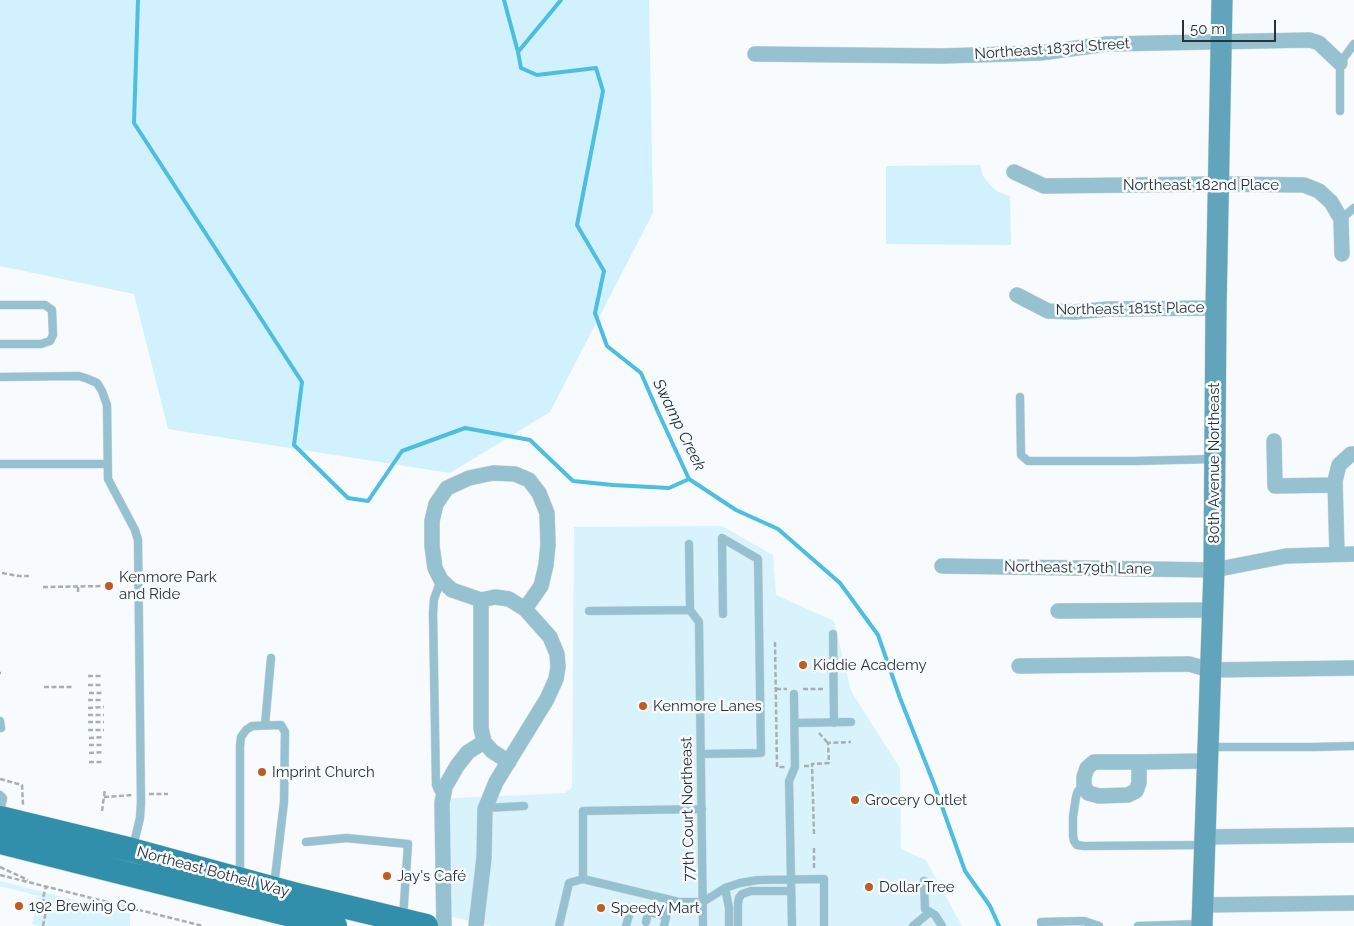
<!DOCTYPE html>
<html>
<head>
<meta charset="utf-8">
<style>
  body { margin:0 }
  #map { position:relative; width:1354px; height:926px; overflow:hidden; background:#f7fbfd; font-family:Raleway,sans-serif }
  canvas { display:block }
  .scale { position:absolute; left:1182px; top:20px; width:94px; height:22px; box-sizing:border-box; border:2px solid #293236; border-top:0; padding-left:6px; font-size:15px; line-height:18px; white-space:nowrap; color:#293236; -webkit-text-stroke:4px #f7fbfd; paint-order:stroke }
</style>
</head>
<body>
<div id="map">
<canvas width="1354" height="926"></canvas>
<div class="scale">50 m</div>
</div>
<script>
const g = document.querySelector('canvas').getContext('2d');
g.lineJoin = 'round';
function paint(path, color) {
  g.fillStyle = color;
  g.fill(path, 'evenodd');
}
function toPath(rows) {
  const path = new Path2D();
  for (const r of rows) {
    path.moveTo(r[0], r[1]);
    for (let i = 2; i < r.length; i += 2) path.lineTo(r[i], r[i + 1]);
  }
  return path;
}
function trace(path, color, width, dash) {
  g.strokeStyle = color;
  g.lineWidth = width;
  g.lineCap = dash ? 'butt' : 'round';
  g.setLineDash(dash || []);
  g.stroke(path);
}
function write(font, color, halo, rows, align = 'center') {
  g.font = font + ' Raleway,sans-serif';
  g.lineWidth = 5;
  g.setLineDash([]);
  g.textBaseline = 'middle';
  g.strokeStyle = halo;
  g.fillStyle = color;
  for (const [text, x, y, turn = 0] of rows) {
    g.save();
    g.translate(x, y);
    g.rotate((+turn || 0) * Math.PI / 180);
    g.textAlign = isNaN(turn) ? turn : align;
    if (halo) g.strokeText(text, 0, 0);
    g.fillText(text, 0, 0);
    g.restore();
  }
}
paint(toPath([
  [722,526,773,555,776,595,834,621,851,691,900,768,901,849,926,860,962,926,491,926,436,913,434,799,565,793,572,787,574,527],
  [0,881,130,914,130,926,40,926,32,924,39,896,0,886]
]), '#d9f3fd');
paint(toPath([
  [0,0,649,0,653,213,550,412,450,473,168,429,134,294,0,266],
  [980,165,983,176,990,185,998,192,1010,196,1011,245,886,244,886,166]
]), '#d0f1fd');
trace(toPath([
  [138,0,134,123,302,382,294,445,348,498,368,501,402,451,465,428,530,440,573,481,613,485,669,488,689,479],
  [504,0,518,52],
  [561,0,518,52,521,68,537,75,596,68,603,91,577,225,604,271,595,313,607,346,641,373,658,412,689,479,736,510,778,529,840,583,878,635,900,698,934,784,965,871,990,906,999,926]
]), '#4dbde0', 4);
const service = toPath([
  [1340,111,1340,63,1354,44],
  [1341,219,1354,208],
  [0,305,45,305,52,310,53,335,50,341,41,344,0,344],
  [0,377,79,376,88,379,97,383,102,391,107,405,108,479,135,530,138,540,141,803,140,818,133,847],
  [1020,397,1021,455,1028,461,1134,461,1214,459],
  [0,464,107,464],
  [689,544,690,610,699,622,703,926],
  [441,580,434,599,433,613,436,785,438,790,442,795],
  [589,611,690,610],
  [833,634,834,723],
  [0,721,1,728],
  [795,723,851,722],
  [265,725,271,658],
  [1209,747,1314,747,1354,746],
  [701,754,761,753,758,559,722,538,723,614],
  [1084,786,1078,791,1076,797,1073,817,1073,835,1074,841,1077,845,1084,846,1204,845],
  [0,795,3,798,0,813],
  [486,808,524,806],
  [306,842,346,838,408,844,403,918],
  [240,878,240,746,241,737,246,730,252,726,281,725,285,732,284,802,274,886],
  [583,879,583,811,702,809],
  [924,881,925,909,935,915,942,926],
  [725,888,729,908,729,926],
  [646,922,648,912],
  [559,926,569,883,583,879,679,902,703,902,725,888,740,883,758,880,824,879,824,926],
  [626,926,631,908,666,916],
  [664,926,670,900],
  [738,926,738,903,739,898,742,894,751,891,791,891],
  [792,926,789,781,795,767,794,694],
  [913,926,930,912],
  [1042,926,1041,922,1084,921,1099,926],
  [1138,926,1200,924]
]);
const minor = toPath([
  [755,54,942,56,1040,53,1107,44,1310,40,1319,43,1340,63],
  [1014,172,1044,186,1218,184,1304,185,1319,191,1331,202,1341,219,1342,254],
  [1017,295,1048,311,1075,312,1108,309,1216,308],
  [1274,441,1275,486,1335,485],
  [1337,554,1335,481,1339,465,1351,454,1354,454],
  [942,566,1214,570,1286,556,1354,554],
  [481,600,481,728,484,742,492,751,509,762],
  [1058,611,1212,610],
  [1019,666,1189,664,1210,670,1354,668],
  [1139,762,1139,783,1136,791,1128,795,1099,796,1088,793,1084,786,1084,777,1087,768,1094,762,1139,762,1206,761],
  [1204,837,1354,835],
  [1202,905,1354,903],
  [444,926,442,803,445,787,457,766,468,752,484,742],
  [476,926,484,858,485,809,496,782,547,699,556,679,558,667,557,654,550,637,525,609,509,599,495,597,481,600,452,590,441,580,435,568,432,546,432,521,436,504,447,488,469,478,493,473,515,474,529,480,539,493,547,513,548,545,546,565,541,586,525,609]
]);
const secondary = toPath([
  [1202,926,1214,570,1216,308,1222,0]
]);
const primary = toPath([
  [0,818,132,850,301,896,426,926],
  [0,842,335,926]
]);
trace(service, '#d2d7d9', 9);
trace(minor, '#d2d7d9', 16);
trace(secondary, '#d2d7d9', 22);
trace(primary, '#d2d7d9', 25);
trace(toPath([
  [2,573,19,576,29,576],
  [149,576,164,575],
  [43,587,104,586],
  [78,587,78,594],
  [775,642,777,767,786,767],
  [0,673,1,673],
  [88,676,103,676],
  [88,685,103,685],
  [44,687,74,687],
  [776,689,787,689],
  [803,689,825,689],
  [89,693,103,693],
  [88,700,103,700],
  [88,708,104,707],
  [88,715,104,715],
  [88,722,104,722],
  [88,730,104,730],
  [819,733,828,743],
  [89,738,104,737],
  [89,745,104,745],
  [89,753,104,752],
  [89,762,104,762],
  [804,766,813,766],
  [0,779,22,785,23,805],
  [149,794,168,794],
  [104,797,133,795],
  [102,811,105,789],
  [814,834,812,764,829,763,828,743,851,742],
  [814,848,814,870],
  [0,867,28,880],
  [0,875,203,926],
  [43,926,46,911,43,898,46,886]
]), '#a9afb1', 2.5, [5, 2.5]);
trace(service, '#96c1d0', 8);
trace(minor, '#96c1d0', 15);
trace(secondary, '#61a4bb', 21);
trace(primary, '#318fab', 24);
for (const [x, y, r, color] of [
  [109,586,5,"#bf5c22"],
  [803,665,5,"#bf5c22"],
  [643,706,5,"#bf5c22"],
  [262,772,5,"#bf5c22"],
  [855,800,5,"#bf5c22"],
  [387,876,5,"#bf5c22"],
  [869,887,5,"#bf5c22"],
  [19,906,5,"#bf5c22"],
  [601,908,5,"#bf5c22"]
]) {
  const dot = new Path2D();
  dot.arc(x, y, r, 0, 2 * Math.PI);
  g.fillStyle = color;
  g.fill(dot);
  trace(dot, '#f7fbfd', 2);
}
write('15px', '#293236', '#f7fbfd', [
  ["Northeast 183rd Street",1052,49,-4],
  ["Northeast 182nd Place",1201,185],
  ["Northeast 181st Place",1130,309,-1],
  ["80th Avenue Northeast",1214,463,-90],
  ["Northeast 179th Lane",1078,568,1],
  ["77th Court Northeast",688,809,-91],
  ["Northeast Bothell Way",213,872,15]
]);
write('15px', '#293236', '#f7fbfd', [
  ["Kenmore Park",119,577],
  ["and Ride",119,594],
  ["Kiddie Academy",813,665],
  ["Kenmore Lanes",653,706],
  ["Imprint Church",272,772],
  ["Grocery Outlet",865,800],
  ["Jay's Café",397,876],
  ["Dollar Tree",879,887],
  ["192 Brewing Co.",29,906],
  ["Speedy Mart",611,908]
], 'left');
write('italic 16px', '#192c33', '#f7fbfd', [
  ["Swamp Creek",679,425,64]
]);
</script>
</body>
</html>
